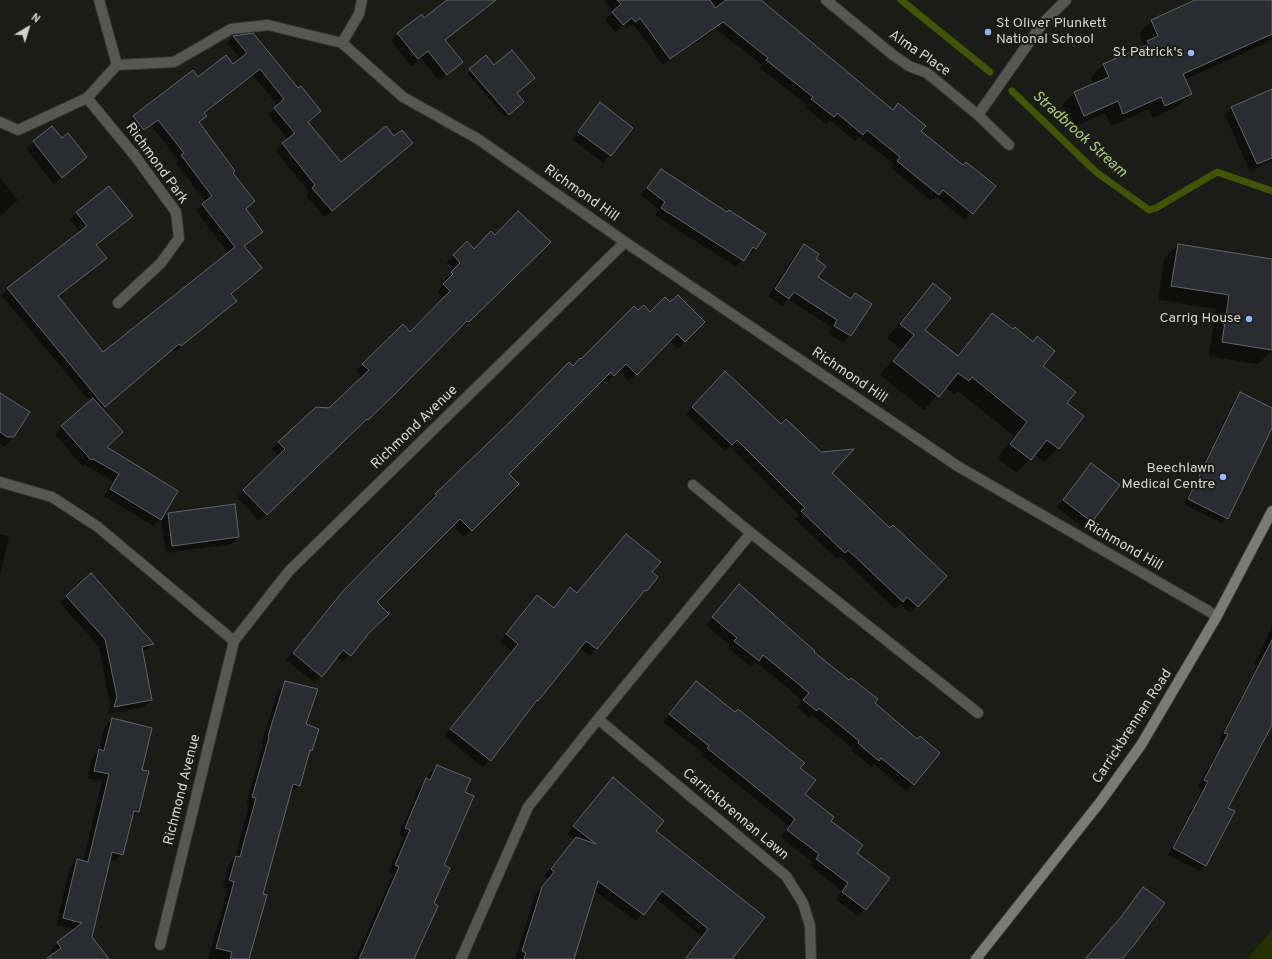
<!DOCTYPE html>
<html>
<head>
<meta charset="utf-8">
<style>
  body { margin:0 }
  #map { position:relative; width:1272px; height:959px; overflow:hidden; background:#1b1c18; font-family:Overpass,sans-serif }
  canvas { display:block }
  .north { position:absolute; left:8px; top:8px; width:40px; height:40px; -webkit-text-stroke:3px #1b1c18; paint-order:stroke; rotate:38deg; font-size:11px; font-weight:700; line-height:16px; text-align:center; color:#d3d4d1 }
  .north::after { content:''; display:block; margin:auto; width:14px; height:18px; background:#d3d4d1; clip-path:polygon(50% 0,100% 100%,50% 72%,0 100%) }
</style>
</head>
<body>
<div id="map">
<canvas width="1272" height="959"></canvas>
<div class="north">N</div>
</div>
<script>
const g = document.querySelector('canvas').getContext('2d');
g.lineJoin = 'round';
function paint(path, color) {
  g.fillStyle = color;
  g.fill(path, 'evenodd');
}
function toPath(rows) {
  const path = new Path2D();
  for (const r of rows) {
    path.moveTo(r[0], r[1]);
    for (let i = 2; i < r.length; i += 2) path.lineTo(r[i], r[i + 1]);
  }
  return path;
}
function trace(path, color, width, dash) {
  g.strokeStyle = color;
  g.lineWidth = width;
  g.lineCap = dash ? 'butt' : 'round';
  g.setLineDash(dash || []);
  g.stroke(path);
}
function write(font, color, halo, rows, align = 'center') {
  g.font = font + ' Overpass,sans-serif';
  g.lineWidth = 4;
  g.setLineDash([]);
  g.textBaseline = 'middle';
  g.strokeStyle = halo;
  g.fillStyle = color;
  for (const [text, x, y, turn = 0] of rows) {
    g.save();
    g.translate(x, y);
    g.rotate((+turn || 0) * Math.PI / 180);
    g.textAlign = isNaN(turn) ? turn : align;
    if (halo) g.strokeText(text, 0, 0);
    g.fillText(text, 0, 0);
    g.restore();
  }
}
paint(toPath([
  [1272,930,1272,959,1247,959]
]), '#263100');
paint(toPath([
  [448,0,488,0,490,3,444,40,462,62,439,81,421,58,411,66,391,41,398,34,424,19],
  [604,0,760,0,892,111,963,166,994,186,965,220,936,197,931,201,891,168,894,164,859,137,855,141,830,120,826,124,805,107,807,105,760,68,762,65,716,29,663,65,633,24,627,28,624,24,615,32,605,19,613,12],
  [1197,0,1272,0,1272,40,1184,80,1191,94,1178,106,1153,118,1149,109,1111,126,1105,113,1072,128,1062,105,1074,93,1094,84,1091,77,1103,65,1140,49,1144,44,1139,33,1152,21],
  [252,34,298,90,320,111,308,122,341,163,394,138,412,143,325,217,306,196,309,192,276,151,288,139,268,115,278,106,253,75,204,114,205,116,198,123,232,173,245,209,262,231,244,247,261,268,230,295,229,307,174,352,172,349,102,409,106,447,160,519,153,526,104,496,113,481,85,465,83,467,55,434,90,402,1,295,80,232,70,219,109,187,95,245,105,258,57,297,103,353,228,253,196,211,206,202,176,163,178,160,151,125,137,136,127,123,134,117,198,78,233,65,240,59,227,43,233,36],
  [470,70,516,93,520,105,505,117,467,73],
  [1272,90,1272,161,1250,171,1225,115,1232,108],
  [600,104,632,128,603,163,572,139],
  [52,127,78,164,54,184,26,149],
  [661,170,756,248,749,255,747,254,736,267,655,215,659,209,641,195],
  [0,178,18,200,0,217],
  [519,212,550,242,461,329,460,327,386,401,259,521,237,497,279,457,272,449,279,442,329,409,362,378,356,371,403,326,410,333,444,299,437,292,447,282,445,279,454,270,446,263,467,243,474,250,495,236],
  [804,245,814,259,817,277,850,299,856,294,871,304,850,336,843,343,828,333,831,327,788,299,782,306,768,296,797,252],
  [1178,245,1272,260,1272,350,1258,364,1209,356,1216,309,1158,300,1164,259],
  [933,285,924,330,957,356,979,328,992,314,1042,366,1066,403,1083,416,1058,448,1044,462,1034,454,1017,473,997,458,1014,436,958,391,955,394,945,387,924,410,880,375,901,349,887,338,919,299],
  [670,304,704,322,678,349,670,341,629,381,618,371,607,382,603,379,508,474,518,484,464,537,452,525,375,602,368,633,343,662,336,657,315,683,286,660,336,599,430,503,429,501,508,425,573,367,638,312,650,313],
  [718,379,917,606,910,613,900,604,895,609,840,556,837,559,795,519,799,515,730,447,725,451,686,414],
  [1240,393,1272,409,1272,426,1227,518,1222,523,1184,504,1235,398],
  [0,394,29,413,11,440,4,447,0,444],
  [1091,465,1092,522,1085,529,1057,507],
  [168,514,238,537,231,544,166,553,161,521],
  [0,534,9,536,0,577],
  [656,577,590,656,580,648,483,767,444,736,512,651,500,642,537,596,553,609,564,596],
  [739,586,812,652,917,740,913,784,906,791,874,764,871,767,852,751,853,749,812,715,809,718,797,707,802,701,789,689,756,662,751,667,728,648,730,645,706,625],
  [67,596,153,644,146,650,142,651,151,700,144,707,108,714,110,704,99,647,60,603],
  [1272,627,1272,722,1226,808,1205,865,1199,871,1168,855,1202,789,1198,787,1222,741,1219,739,1257,666,1254,665],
  [286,682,305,725,311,750,308,753,299,785,292,792,290,792,262,895,248,959,208,959,228,889,223,887,229,864,235,858,249,805,246,804,263,744,261,743,279,689],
  [696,682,799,769,803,795,830,821,855,854,865,909,858,916,836,899,842,891,810,866,813,862,781,838,789,826,701,755,703,753,663,722],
  [112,719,141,770,138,812,131,819,122,854,115,861,109,860,91,937,108,959,48,959,54,954,50,950,75,929,56,925,70,867,77,860,83,862,102,781,87,778,92,758,99,751,105,726],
  [437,766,464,793,432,904,413,959,355,959,393,874,388,872,404,837,399,835,419,787,427,780,430,773],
  [606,785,654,831,730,959,684,959,702,937,655,898,636,921,594,890,573,959,515,959,535,895,548,879,544,876,575,840,567,834]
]), '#0007');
trace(toPath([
  [901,0,990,72],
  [1012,91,1096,172,1149,210,1156,208,1217,172,1272,191]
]), '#425400', 7);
const building = toPath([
  [447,0,496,0,445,40,463,62,447,75,428,51,418,59,397,33,422,14,424,18,447,0],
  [617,0,710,0,715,8,726,0,761,0,893,110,898,103,926,126,921,131,963,165,966,162,996,186,973,214,943,190,939,195,919,179,897,161,900,157,867,130,863,135,837,113,834,117,811,99,813,97,766,60,768,58,723,22,670,59,640,18,635,22,632,18,623,25,612,12,621,4,617,0],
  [1195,0,1272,0,1272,34,1183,74,1192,94,1165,106,1161,97,1123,114,1118,101,1084,116,1074,92,1109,77,1103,64,1149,44,1147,41,1158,36,1151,20,1195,0],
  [253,33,298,88,301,86,321,111,308,122,341,162,386,126,394,136,402,130,413,143,332,211,312,188,315,185,282,143,295,133,274,108,284,99,260,69,204,113,207,116,199,122,235,171,233,173,255,201,246,209,263,232,244,246,262,268,231,294,237,301,181,346,179,344,105,407,7,288,87,226,76,212,109,186,133,216,96,245,107,258,58,296,103,352,235,247,202,204,212,196,181,155,184,153,158,120,144,130,133,116,193,70,198,77,226,55,233,64,247,53,233,36,253,33],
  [512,50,535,78,517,93,524,102,509,115,469,69,486,55,494,65,512,50],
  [1272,89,1272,158,1257,164,1231,107,1272,89],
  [600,102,633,128,611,156,578,132,600,102],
  [52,126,62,138,68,133,87,157,62,178,33,141,52,126],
  [661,169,727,212,729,210,766,234,756,249,753,247,744,261,661,208,665,202,647,188,661,169],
  [518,211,551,242,469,322,467,321,395,394,368,420,367,419,267,515,243,490,285,449,278,442,316,407,329,408,369,370,362,364,403,324,410,332,450,291,443,284,453,274,451,272,460,263,453,255,467,241,474,249,491,231,495,235,518,211],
  [804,244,819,254,816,259,826,266,818,277,851,299,855,293,872,304,851,336,834,326,837,320,794,292,789,299,775,289,804,244],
  [1178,244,1272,259,1272,350,1222,342,1229,295,1171,286,1178,244],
  [933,283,951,298,925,330,958,356,992,313,1013,329,1015,327,1033,342,1037,336,1055,351,1043,366,1076,392,1067,403,1084,416,1059,449,1047,440,1031,460,1010,444,1027,422,972,377,969,381,958,373,939,397,893,361,914,335,900,324,933,283],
  [678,295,705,322,685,342,677,334,637,375,626,364,614,376,611,372,509,474,519,484,472,531,460,519,377,602,389,614,369,633,351,656,343,650,322,677,293,653,343,591,437,495,435,494,511,421,569,362,573,366,580,358,581,359,634,306,638,310,644,305,650,312,665,297,670,302,678,295],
  [725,371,781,424,786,419,821,452,854,449,832,473,890,528,893,525,947,576,918,607,907,597,903,602,848,550,845,553,801,511,805,508,737,440,732,445,692,407,725,371],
  [1240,392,1272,408,1272,428,1228,519,1188,499,1240,392],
  [0,393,30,412,14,437,7,437,0,432,0,393],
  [93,398,123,432,107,447,178,491,161,520,110,489,119,474,93,459,91,460,61,426,93,398],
  [1091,463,1120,485,1092,522,1063,500,1091,463],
  [235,504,239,537,172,546,168,513,235,504],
  [626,534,661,562,652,572,658,577,647,591,645,590,597,649,586,641,538,701,537,700,491,761,450,729,518,644,506,634,537,595,554,608,570,587,577,593,626,534],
  [91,573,154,644,142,647,152,700,114,707,117,697,105,639,66,596,91,573],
  [739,584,815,651,814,652,849,680,851,678,878,699,875,703,917,739,920,736,940,753,914,785,881,758,879,761,858,743,859,741,819,708,817,711,803,700,809,693,796,682,763,655,759,661,734,641,737,638,712,617,739,584],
  [1272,640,1272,725,1228,808,1235,811,1206,866,1173,848,1208,782,1204,780,1228,734,1224,733,1272,640],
  [285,681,318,689,306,724,319,729,312,751,310,750,300,786,293,784,263,894,267,895,249,959,230,959,232,952,216,948,234,882,229,880,236,856,240,857,256,798,252,797,269,737,268,736,285,681],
  [696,681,735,712,738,709,805,763,800,768,816,780,805,794,834,817,831,821,863,845,857,853,890,878,866,910,842,892,848,883,816,859,819,854,787,830,795,819,707,748,709,746,669,714,696,681],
  [112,718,152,728,142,770,149,771,139,812,134,811,123,855,112,852,92,937,109,959,46,959,61,948,57,942,82,923,63,918,77,859,88,862,109,774,94,771,99,749,104,751,112,718],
  [437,765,471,779,465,792,474,796,444,865,450,868,434,903,438,906,414,959,359,959,399,867,395,865,410,830,405,828,426,778,430,780,437,765],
  [613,777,664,821,656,831,765,917,732,959,685,959,708,929,662,891,644,915,598,881,574,959,524,959,526,953,522,951,542,887,554,872,551,869,576,837,596,844,573,826,613,777],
  [1143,887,1165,903,1134,945,1122,959,1085,959,1121,917,1143,887]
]);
paint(building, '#2a2c31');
trace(building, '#62656b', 1);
const minor = toPath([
  [99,0,117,65],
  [826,0,893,55,909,66,927,73,978,115,1009,145],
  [342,43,359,14,362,0],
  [978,115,1042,24,1066,0],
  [0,122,18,130,87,98],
  [118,303,161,263,179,238,176,212,135,156,87,98,117,65,174,62,231,29,268,25,342,43,403,97,478,139,625,242,959,467,1217,616],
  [0,482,52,497,98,527,234,641],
  [693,485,751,533],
  [598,719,786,876,803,903,810,926,811,959],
  [160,945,234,641,289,571,625,242],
  [461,959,528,807,598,719,751,533,978,713]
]);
const secondary = toPath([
  [976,959,1101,801,1141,745,1217,616,1272,511]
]);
trace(minor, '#353632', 12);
trace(secondary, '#353632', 12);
trace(minor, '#575856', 10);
trace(secondary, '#7a7b77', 10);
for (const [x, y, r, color] of [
  [988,32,4,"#92b7fd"],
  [1191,53,4,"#92b7fd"],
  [1249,319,4,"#92b7fd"],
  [1223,477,4,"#92b7fd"]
]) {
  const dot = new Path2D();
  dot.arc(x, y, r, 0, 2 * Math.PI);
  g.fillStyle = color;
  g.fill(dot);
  trace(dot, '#1b1c18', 1.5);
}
write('14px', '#d3d4d1', '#1b1c18', [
  ["St Oliver Plunkett",996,24,"left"],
  ["National School",996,40,"left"],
  ["St Patrick's",1183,53],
  ["Carrig House",1241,319],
  ["Beechlawn",1215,469],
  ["Medical Centre",1215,485]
], 'right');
write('14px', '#d3d4d1', '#1b1c18', [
  ["Alma Place",919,54,34],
  ["Richmond Park",156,164,54],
  ["Richmond Hill",581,194,35],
  ["Richmond Hill",849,376,34],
  ["Richmond Avenue",415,428,-44],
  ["Richmond Hill",1123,546,30],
  ["Carrickbrennan Road",1133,727,-57],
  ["Richmond Avenue",183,790,-76],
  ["Carrickbrennan Lawn",735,815,40]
]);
write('italic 15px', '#afcc66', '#1b1c18', [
  ["Stradbrook Stream",1079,135,42]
]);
</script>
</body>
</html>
